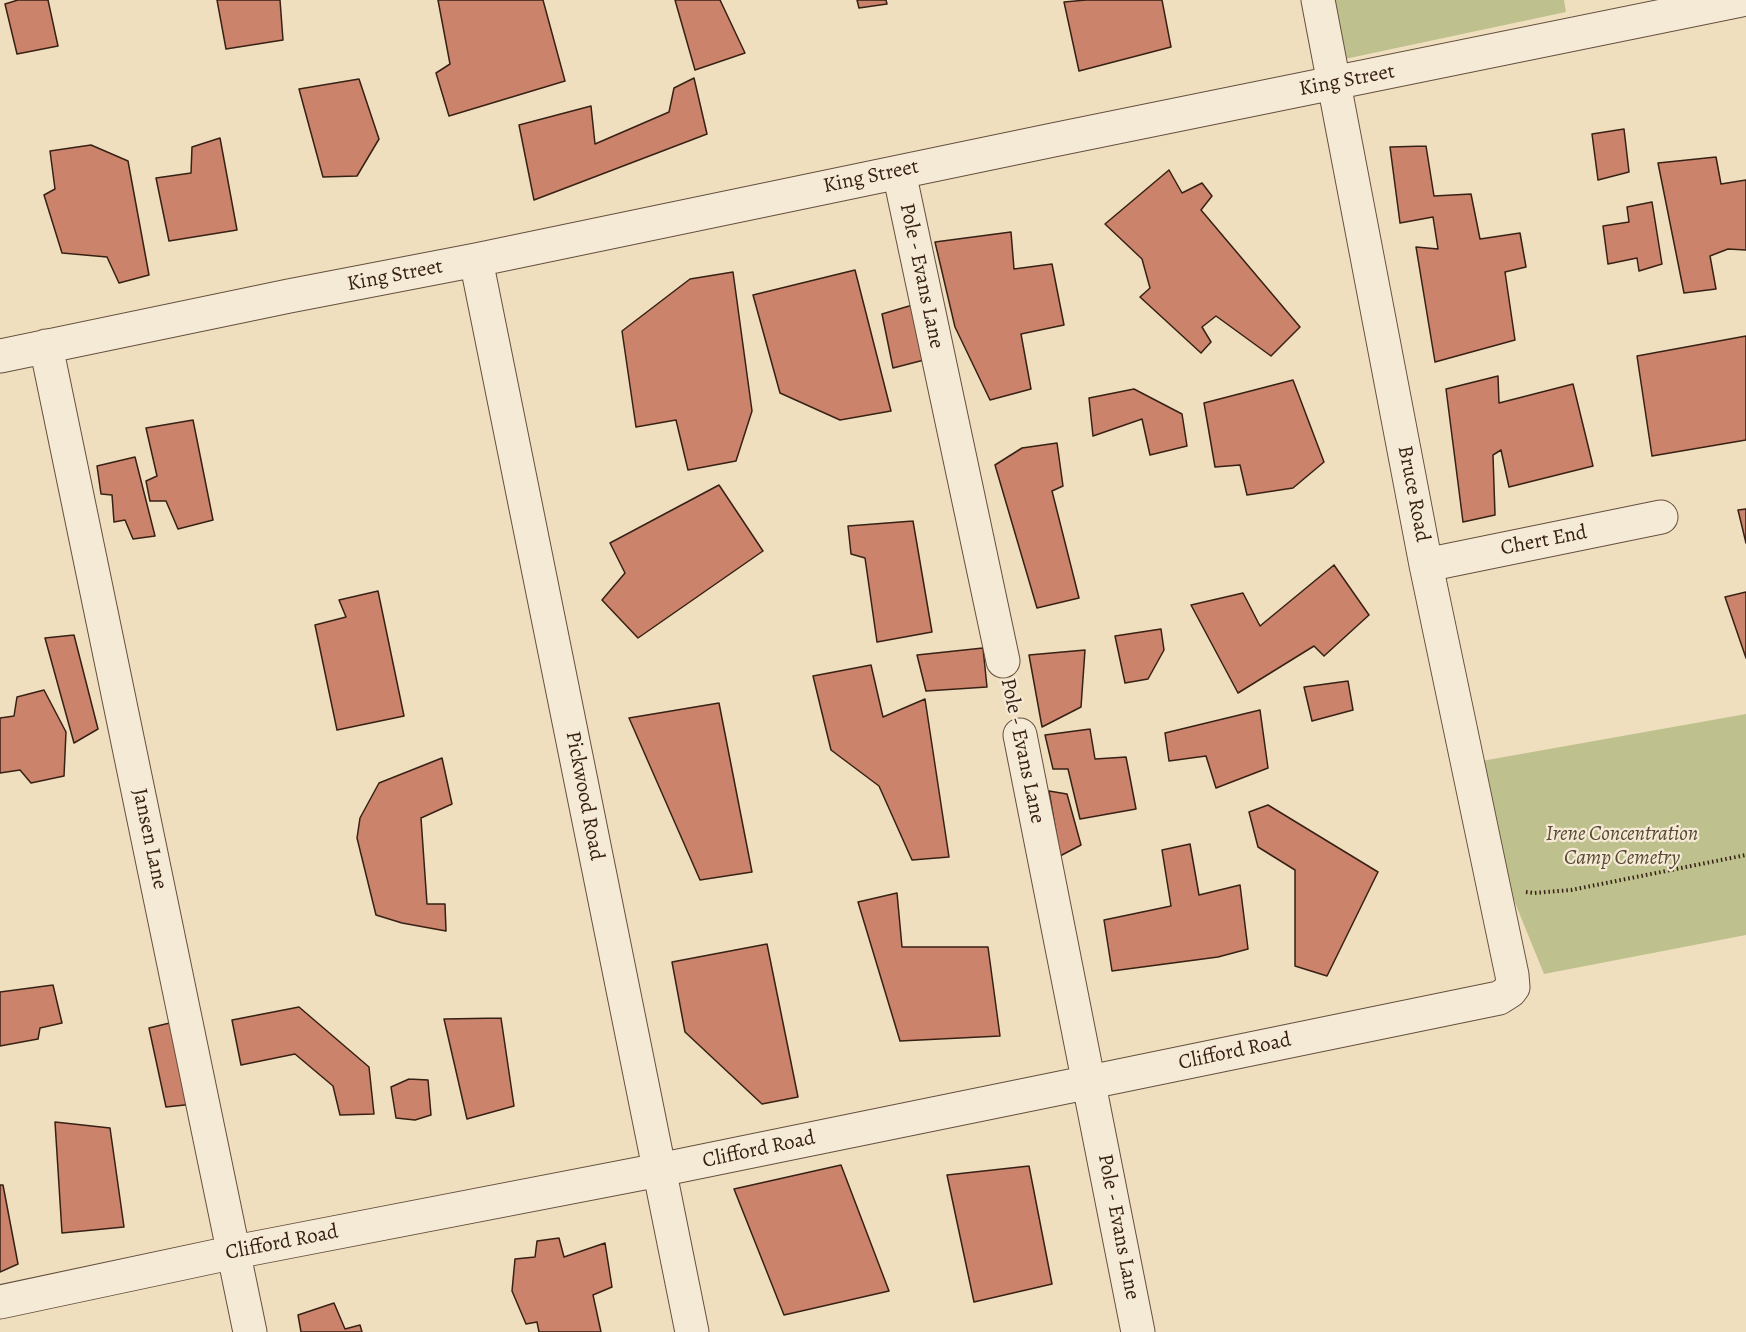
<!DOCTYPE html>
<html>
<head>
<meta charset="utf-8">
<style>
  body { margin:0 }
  canvas { display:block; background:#f0dfbe }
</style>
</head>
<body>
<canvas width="1746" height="1332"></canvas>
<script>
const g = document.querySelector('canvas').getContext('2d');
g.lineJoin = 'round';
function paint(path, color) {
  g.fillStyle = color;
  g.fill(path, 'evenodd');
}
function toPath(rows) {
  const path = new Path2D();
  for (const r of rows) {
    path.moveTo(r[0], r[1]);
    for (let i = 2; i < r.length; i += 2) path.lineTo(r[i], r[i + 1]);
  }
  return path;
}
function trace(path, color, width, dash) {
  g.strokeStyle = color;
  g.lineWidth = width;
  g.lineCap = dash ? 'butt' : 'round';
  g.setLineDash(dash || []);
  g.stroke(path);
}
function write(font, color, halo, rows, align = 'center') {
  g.font = font + ' Alegreya,serif';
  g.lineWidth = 4.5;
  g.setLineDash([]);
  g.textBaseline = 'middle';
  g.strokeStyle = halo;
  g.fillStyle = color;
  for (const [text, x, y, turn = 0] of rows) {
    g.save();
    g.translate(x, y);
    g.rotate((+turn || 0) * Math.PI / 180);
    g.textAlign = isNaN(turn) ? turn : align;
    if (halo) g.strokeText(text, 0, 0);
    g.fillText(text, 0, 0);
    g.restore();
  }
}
paint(toPath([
  [1328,0,1564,0,1566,12,1340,60],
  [1746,714,1746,935,1544,974,1459,765]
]), '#bec18e');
const building = toPath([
  [18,0,48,0,58,46,17,54,5,4,18,0],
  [217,0,280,0,283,40,226,49,217,0],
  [438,0,543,0,565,81,449,116,436,73,450,64,438,0],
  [675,0,720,0,745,53,695,70,675,0],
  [857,0,886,0,887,4,859,8,857,0],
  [1086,0,1162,0,1171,47,1079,71,1064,2,1086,0],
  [694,78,707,134,534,200,519,125,591,106,595,144,669,112,674,88,694,78],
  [359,79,379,139,357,176,323,177,299,89,359,79],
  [1624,129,1629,172,1598,180,1592,134,1624,129],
  [220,138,237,230,169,241,156,178,191,173,192,147,220,138],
  [91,145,128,161,149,275,119,283,107,257,62,253,44,195,55,189,50,151,91,145],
  [1426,146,1434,196,1471,194,1480,239,1520,233,1526,267,1505,272,1515,340,1435,362,1416,247,1438,249,1433,217,1400,223,1390,147,1426,146],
  [1716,157,1721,184,1746,180,1746,250,1728,249,1710,256,1716,289,1684,293,1658,163,1716,157],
  [1169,170,1182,193,1202,183,1212,196,1201,210,1300,327,1271,356,1216,316,1202,327,1211,342,1201,353,1140,297,1150,288,1142,259,1105,224,1169,170],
  [1652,202,1662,264,1639,271,1637,258,1608,264,1603,226,1629,222,1627,207,1652,202],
  [1011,232,1014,269,1052,264,1064,325,1021,334,1031,389,990,400,955,327,935,242,1011,232],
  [855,270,891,411,840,420,780,393,753,295,855,270],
  [733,272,752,411,736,461,688,470,676,420,636,427,622,331,690,279,733,272],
  [916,304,928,359,893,368,882,314,916,304],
  [1746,336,1746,440,1652,456,1637,356,1746,336],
  [1498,376,1499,403,1573,384,1593,466,1509,487,1501,450,1493,455,1495,515,1463,522,1446,389,1498,376],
  [1293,380,1324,462,1293,488,1247,495,1240,465,1215,467,1204,403,1293,380],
  [1134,389,1182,414,1187,446,1150,455,1142,419,1093,436,1089,398,1134,389],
  [193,420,213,520,178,529,166,501,150,501,146,481,157,476,146,428,193,420],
  [1057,443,1063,486,1052,491,1079,598,1037,608,995,465,1022,448,1057,443],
  [135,457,155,536,133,539,125,520,114,522,112,495,101,494,97,466,135,457],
  [719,485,763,551,638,638,602,600,625,573,610,543,719,485],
  [1746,509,1746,543,1738,510,1746,509],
  [913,521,932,632,877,642,865,558,851,554,848,526,913,521],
  [1334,565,1369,615,1324,656,1314,646,1238,693,1191,605,1243,593,1260,626,1334,565],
  [378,591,404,716,337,730,315,625,346,617,339,600,378,591],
  [1746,592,1746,658,1725,597,1746,592],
  [1161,629,1164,650,1148,679,1125,683,1115,636,1161,629],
  [74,635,98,729,74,743,45,638,74,635],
  [983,648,987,687,926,691,917,655,983,648],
  [1085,650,1081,707,1042,727,1029,655,1085,650],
  [871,665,883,717,925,699,949,857,912,860,879,786,831,750,813,676,871,665],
  [1348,681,1353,710,1312,721,1304,687,1348,681],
  [44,690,66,732,64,776,31,783,20,770,0,773,0,718,14,716,17,697,44,690],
  [719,703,752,872,700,880,629,718,719,703],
  [1260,710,1268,768,1216,788,1206,756,1169,761,1165,733,1260,710],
  [1090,729,1095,759,1126,757,1136,809,1080,819,1068,769,1053,769,1045,735,1090,729],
  [442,758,452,804,421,818,427,904,445,904,446,931,402,923,376,915,357,838,360,818,379,783,442,758],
  [1049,791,1067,794,1081,845,1060,856,1049,791],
  [1268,805,1378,872,1327,976,1295,966,1295,870,1258,847,1249,812,1268,805],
  [1190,844,1199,895,1240,885,1248,949,1218,957,1112,971,1104,920,1171,906,1162,850,1190,844],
  [897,893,902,947,988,947,1000,1036,900,1041,858,902,897,893],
  [767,944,798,1097,762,1104,685,1032,672,962,767,944],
  [53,985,62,1023,40,1028,38,1039,0,1046,0,992,53,985],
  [299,1007,369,1067,374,1114,340,1115,333,1086,295,1054,241,1065,232,1020,299,1007],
  [501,1018,514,1106,467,1119,444,1019,501,1018],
  [186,1019,194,1104,166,1107,149,1028,186,1019],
  [409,1079,428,1080,431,1115,415,1120,396,1118,391,1087,409,1079],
  [55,1122,110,1128,124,1227,62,1233,55,1122],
  [841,1165,889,1291,784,1315,734,1189,841,1165],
  [1029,1166,1052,1284,974,1302,947,1175,1029,1166],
  [0,1185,3,1185,18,1264,0,1272,0,1185],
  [559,1238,564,1257,605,1243,612,1287,593,1295,601,1332,539,1332,537,1322,526,1324,512,1291,515,1259,535,1257,537,1241,559,1238],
  [334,1303,345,1329,360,1325,362,1332,301,1332,298,1315,334,1303]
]);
paint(building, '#cb836b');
trace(building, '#372115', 1.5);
const street = toPath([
  [899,172,1003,661],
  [476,260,692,1332],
  [46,346,250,1332],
  [0,356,289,296,476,260,1053,140,1741,0],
  [1426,565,1661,517],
  [1020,735,1138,1332],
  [0,1302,235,1252,659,1170,1090,1082,1499,998,1510,991,1513,987,1512,975,1426,565,1318,0]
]);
trace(street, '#65503f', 35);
trace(toPath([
  [1526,892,1534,893,1571,890,1746,855]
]), '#372115', 4, [1.5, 3]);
trace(street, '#f5ead5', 33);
write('21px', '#372115', '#f5ead5', [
  ["King Street",1347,81,-11],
  ["King Street",871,177,-12],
  ["King Street",395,276,-11],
  ["Pole - Evans Lane",921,276,78],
  ["Bruce Road",1413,494,79],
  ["Chert End",1544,541,-11],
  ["Pole - Evans Lane",1022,751,78],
  ["Pickwood Road",584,796,79],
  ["Jansen Lane",149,839,78],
  ["Clifford Road",1235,1052,-12],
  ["Clifford Road",759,1150,-12],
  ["Pole - Evans Lane",1118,1227,79],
  ["Clifford Road",282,1243,-11]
]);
write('italic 21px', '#594933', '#f5ead5', [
  ["Irene Concentration",1622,835],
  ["Camp Cemetry",1622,859]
]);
</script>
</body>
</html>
